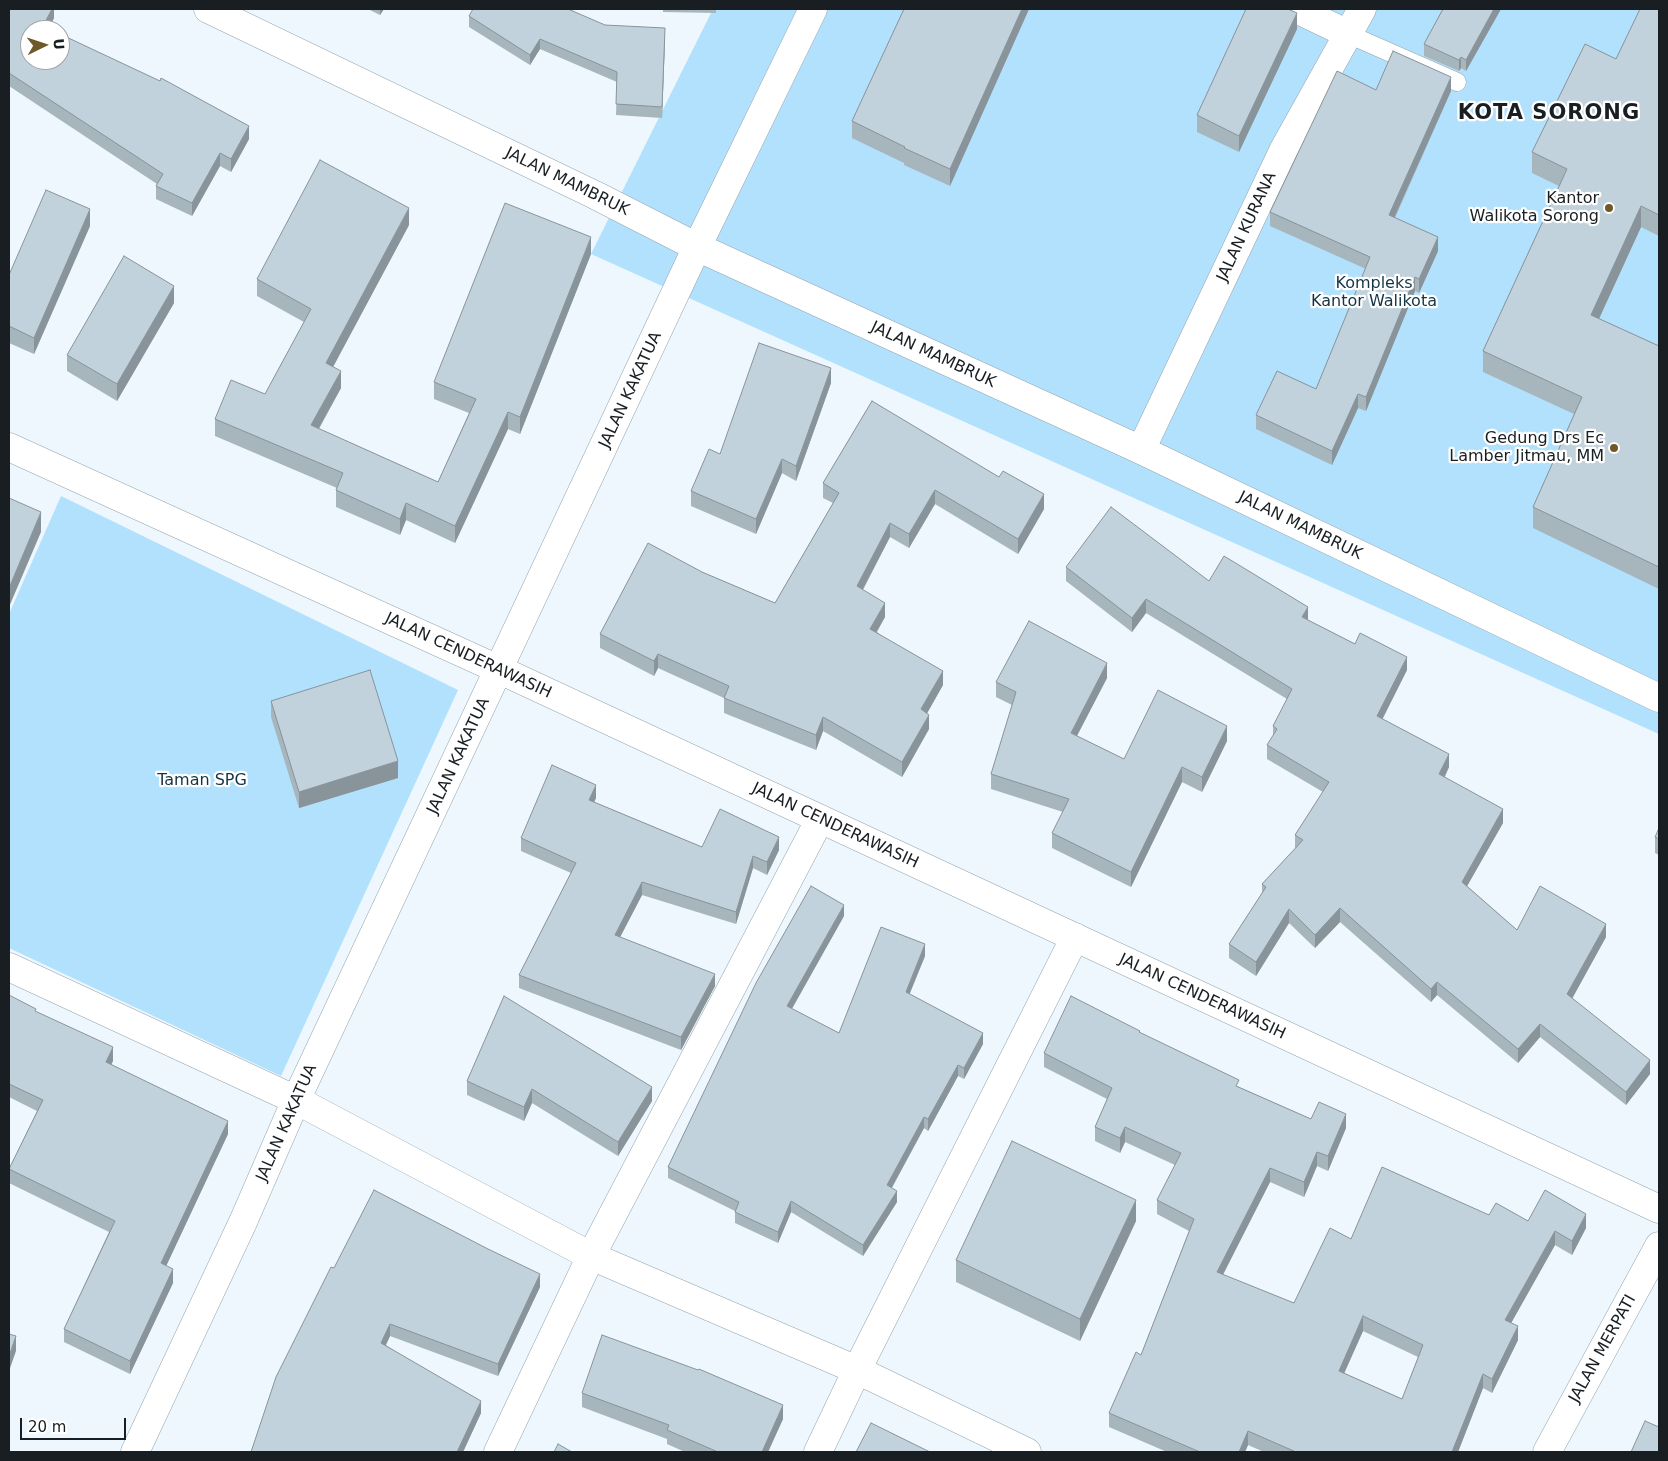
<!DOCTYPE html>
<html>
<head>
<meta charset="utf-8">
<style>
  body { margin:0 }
  #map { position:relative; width:1668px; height:1461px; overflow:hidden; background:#edf7fd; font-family:"DejaVu Sans",sans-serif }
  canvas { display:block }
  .frame { position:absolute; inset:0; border:10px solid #181e21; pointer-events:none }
  .north { position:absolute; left:20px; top:20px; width:50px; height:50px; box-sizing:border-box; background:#fff; border:1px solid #a3a5a6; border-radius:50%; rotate:86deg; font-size:14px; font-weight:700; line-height:20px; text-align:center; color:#181e21 }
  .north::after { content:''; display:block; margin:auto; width:18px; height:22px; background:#6f5929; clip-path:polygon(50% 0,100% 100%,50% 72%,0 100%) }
  .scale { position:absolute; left:20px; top:1418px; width:106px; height:22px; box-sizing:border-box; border:2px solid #181e21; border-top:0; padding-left:6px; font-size:15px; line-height:18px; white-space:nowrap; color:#181e21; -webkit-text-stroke:4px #fff; paint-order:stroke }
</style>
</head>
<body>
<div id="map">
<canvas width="1668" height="1461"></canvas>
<div class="frame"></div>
<div class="north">U</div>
<div class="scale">20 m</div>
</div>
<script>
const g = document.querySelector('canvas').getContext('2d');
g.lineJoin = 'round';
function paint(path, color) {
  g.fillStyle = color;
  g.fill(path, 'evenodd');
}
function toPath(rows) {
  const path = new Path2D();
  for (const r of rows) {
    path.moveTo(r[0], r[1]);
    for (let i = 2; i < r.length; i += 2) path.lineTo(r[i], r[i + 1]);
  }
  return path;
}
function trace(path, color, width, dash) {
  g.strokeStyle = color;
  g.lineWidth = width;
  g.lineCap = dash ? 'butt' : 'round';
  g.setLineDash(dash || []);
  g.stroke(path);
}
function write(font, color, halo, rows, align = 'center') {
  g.font = font + ' "DejaVu Sans",sans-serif';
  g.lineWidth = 4.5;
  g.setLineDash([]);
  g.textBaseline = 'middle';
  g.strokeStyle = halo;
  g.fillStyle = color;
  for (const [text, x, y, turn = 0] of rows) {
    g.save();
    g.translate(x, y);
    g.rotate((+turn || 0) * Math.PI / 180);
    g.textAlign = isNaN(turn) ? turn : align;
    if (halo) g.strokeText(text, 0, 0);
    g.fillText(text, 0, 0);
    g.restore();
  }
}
paint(toPath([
  [713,9,1659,9,1659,734,591,254],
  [61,496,458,690,281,1076,9,948,9,614]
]), '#b1e1fd');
const service = toPath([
  [1348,34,1457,82]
]);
const minor = toPath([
  [208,9,595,195,697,247,1141,450,1659,698],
  [1296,9,1348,34],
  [1141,450,1284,149,1362,9],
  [9,967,296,1100,591,1256,857,1370,1027,1452],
  [498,1452,591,1256,820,819],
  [818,1452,857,1370,1075,937],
  [1547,1452,1659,1246]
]);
const tertiary = toPath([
  [9,447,500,670,1659,1209],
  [135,1452,243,1222,296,1100,697,247,813,9]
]);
trace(service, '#95a5ae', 19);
trace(minor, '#95a5ae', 29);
trace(tertiary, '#95a5ae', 29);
trace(service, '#fff', 18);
trace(minor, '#fff', 28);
trace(tertiary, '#fff', 28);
paint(toPath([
  [9,9,54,9,54,18,48,29,249,139,231,172,220,166,192,216,156,199,156,186,157,184,9,86],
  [368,9,384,9,380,15],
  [663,9,716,9,716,13,663,12],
  [1029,9,950,186,904,165,904,163,852,138,852,121],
  [1443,9,1501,9,1466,71,1461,68,1459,71,1424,56,1424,44],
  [1659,9,1659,236,1641,227,1599,319,1659,346,1659,589,1533,528,1533,507,1574,414,1483,372,1483,351,1559,186,1532,173,1532,152,1616,59],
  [469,16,605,25,665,39,662,118,616,115,617,82,540,49,530,65,469,27],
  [1297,29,1239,152,1197,132,1197,115],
  [1376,90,1451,91,1395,218,1438,251,1419,293,1415,291,1366,411,1358,408,1332,465,1256,429,1256,415,1316,389,1366,269,1270,226,1270,212],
  [409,225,333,367,341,388,319,429,438,482,469,413,434,399,434,382,591,254,520,434,508,429,455,543,406,520,400,535,336,507,336,490,337,488,215,436,215,419,265,394,304,322,257,296,257,279],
  [90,226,34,354,9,343,9,275],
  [174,303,117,401,67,371,67,355],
  [831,383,796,481,782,473,756,534,691,506,691,491,720,454],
  [872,401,1044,509,1018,554,935,504,909,548,890,537,863,590,885,617,877,632,943,685,927,713,929,729,902,777,823,731,816,750,724,713,724,698,658,668,654,676,600,648,600,634,702,572,775,603,833,503,823,498,823,483],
  [1066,567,1209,581,1308,620,1407,670,1382,719,1449,767,1445,777,1503,823,1467,886,1517,930,1606,937,1572,998,1650,1074,1626,1105,1540,1037,1518,1063,1437,995,1431,1002,1340,922,1315,948,1289,923,1256,976,1229,958,1229,944,1262,893,1262,884,1295,849,1295,835,1323,792,1267,759,1267,745,1273,736,1273,726,1287,699,1146,613,1132,632,1066,581],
  [1107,678,1077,736,1124,759,1227,741,1202,792,1182,782,1131,887,1052,848,1052,833,1063,812,991,789,991,774,1012,705,996,697,996,682],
  [271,701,398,778,299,808,271,717],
  [596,798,594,802,702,847,779,850,767,875,753,868,736,924,642,895,620,937,715,986,681,1050,519,988,519,975,571,873,521,851,521,838],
  [1659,828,1659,855,1655,853,1655,837],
  [844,916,792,1009,839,1033,925,956,909,994,983,1044,964,1079,958,1076,928,1131,924,1128,892,1188,897,1202,863,1256,791,1212,778,1243,735,1223,735,1211,668,1178,668,1167],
  [9,995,113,1061,111,1064,228,1134,166,1266,173,1283,130,1374,64,1342,64,1329,109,1232,9,1183,9,1169,37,1111,9,1097],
  [1140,1033,1239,1087,1311,1119,1346,1128,1328,1171,1317,1166,1304,1197,1270,1182,1223,1275,1294,1303,1351,1239,1489,1215,1586,1228,1572,1255,1555,1245,1511,1323,1518,1340,1492,1393,1483,1388,1458,1452,1264,1452,1248,1445,1245,1452,1167,1452,1109,1427,1109,1413,1141,1355,1189,1231,1157,1214,1157,1200,1175,1165,1125,1142,1120,1153,1095,1141,1095,1127,1107,1099,1044,1067,1044,1053],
  [1363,1331,1418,1357,1402,1399,1344,1373],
  [467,1081,652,1101,618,1156,532,1103,524,1121,467,1095],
  [1136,1221,1080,1341,956,1282,956,1260],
  [488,1249,540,1287,498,1376,390,1336,386,1345,481,1413,463,1452,251,1452,334,1268],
  [582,1393,783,1419,768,1452,685,1452,667,1444,667,1439,582,1407]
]), '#a7b5bd');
paint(toPath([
  [52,9,54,9,54,18,48,30,43,26],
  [380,9,384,9,380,15],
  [1022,9,1029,9,950,186,950,169],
  [1494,9,1501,9,1466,71,1466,60],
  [1297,13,1297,29,1239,152,1239,136],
  [665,28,665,39,662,118,662,107],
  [540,39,540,49,530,65,530,55],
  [1461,57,1461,68,1459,71,1459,60],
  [1451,77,1451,91,1389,229,1389,215],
  [249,126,249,139,231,172,231,159],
  [220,153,220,166,192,216,192,203],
  [1641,206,1641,227,1591,336,1591,315],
  [409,208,409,225,326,380,326,363],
  [90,209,90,226,34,354,34,338],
  [591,237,591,254,520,434,520,417],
  [1438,237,1438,251,1419,293,1419,279],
  [1415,277,1415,291,1366,411,1366,397],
  [174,286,174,303,117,401,117,384],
  [831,368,831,383,796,481,796,466],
  [341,371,341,388,311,442,311,425],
  [1358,394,1358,408,1332,465,1332,451],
  [508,412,508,429,455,543,455,526],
  [782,459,782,473,756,534,756,519],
  [935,490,935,504,909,548,909,534],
  [1044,494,1044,509,1018,554,1018,539],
  [406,503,406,520,400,535,400,519],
  [41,512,41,532,9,607,9,588],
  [890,523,890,537,857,600,857,586],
  [1146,599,1146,613,1132,632,1132,618],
  [885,603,885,617,870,643,870,629],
  [1308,607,1308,620,1302,617],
  [658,654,658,668,654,676,654,661],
  [1407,657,1407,670,1377,730,1377,716],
  [1107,663,1107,678,1071,747,1071,733],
  [943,671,943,685,921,724,921,709],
  [929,715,929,729,902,777,902,762],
  [823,717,823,731,816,750,816,735],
  [1227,726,1227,741,1202,792,1202,777],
  [1449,754,1449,767,1439,787,1439,774],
  [398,761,398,778,299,808,299,792],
  [1182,767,1182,782,1131,887,1131,872],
  [596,785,596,798,589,813,589,800],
  [1503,809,1503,823,1462,895,1462,882],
  [779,837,779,850,767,875,767,862],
  [753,856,753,868,736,924,736,912],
  [642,882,642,895,615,947,615,935],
  [844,905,844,916,787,1017,787,1006],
  [1340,908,1340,922,1315,948,1315,935],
  [1289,909,1289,923,1256,976,1256,962],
  [1606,924,1606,937,1567,1008,1567,994],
  [925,944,925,956,906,1003,906,992],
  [715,974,715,986,681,1050,681,1037],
  [1437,982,1437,995,1431,1002,1431,989],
  [1540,1024,1540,1037,1518,1063,1518,1049],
  [983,1033,983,1044,964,1079,964,1068],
  [113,1047,113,1061,106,1075,106,1062],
  [1650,1060,1650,1074,1626,1105,1626,1092],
  [958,1065,958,1076,928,1131,928,1119],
  [652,1087,652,1101,618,1156,618,1142],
  [532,1089,532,1103,524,1121,524,1107],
  [1346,1114,1346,1128,1328,1171,1328,1156],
  [924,1117,924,1128,887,1196,887,1185],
  [228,1121,228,1134,161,1277,161,1263],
  [1125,1127,1125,1142,1120,1153,1120,1138],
  [1317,1152,1317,1166,1304,1197,1304,1182],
  [1270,1168,1270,1182,1217,1286,1217,1272],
  [897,1191,897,1202,863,1256,863,1245],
  [1136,1200,1136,1221,1080,1341,1080,1319],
  [791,1201,791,1212,778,1243,778,1232],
  [1586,1214,1586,1228,1572,1255,1572,1241],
  [1555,1231,1555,1245,1505,1334,1505,1320],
  [173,1269,173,1283,130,1374,130,1361],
  [540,1274,540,1287,498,1376,498,1364],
  [1363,1316,1363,1331,1339,1385,1339,1371],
  [390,1324,390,1336,381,1355,381,1343],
  [1518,1326,1518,1340,1492,1393,1492,1379],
  [16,1336,16,1351,9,1371,9,1356],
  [1483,1374,1483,1388,1458,1452,1452,1452],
  [481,1401,481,1413,463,1452,457,1452],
  [783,1405,783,1419,768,1452,762,1452],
  [1248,1431,1248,1445,1245,1452,1239,1452]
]), '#88939a');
const building = toPath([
  [9,9,52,9,43,26,51,30,30,30,30,60,60,60,60,34,160,81,161,78,249,126,231,159,220,153,192,203,156,186,163,174,9,73,9,9],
  [473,9,568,9,605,25,665,28,662,107,616,104,617,72,540,39,530,55,469,16,473,9],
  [904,9,1022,9,950,169,904,148,905,147,852,121,904,9],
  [1246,9,1288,9,1297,13,1239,136,1197,115,1246,9],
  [1443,9,1494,9,1466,60,1461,57,1459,60,1424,44,1443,9],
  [1640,9,1659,9,1659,215,1641,206,1591,315,1659,346,1659,567,1533,507,1582,397,1483,351,1567,169,1532,152,1585,44,1616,59,1640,9],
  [1393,51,1451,77,1389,215,1438,237,1419,279,1415,277,1366,397,1358,394,1332,451,1256,415,1277,371,1316,389,1370,257,1270,212,1337,71,1376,90,1393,51],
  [320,160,409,208,326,363,341,371,311,425,438,482,476,399,434,382,505,203,591,237,520,417,508,412,455,526,406,503,400,519,336,490,343,473,215,419,231,380,265,394,311,309,257,279,320,160],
  [46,190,90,209,34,338,9,326,9,275,46,190],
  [124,256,174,286,117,384,67,355,124,256],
  [759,343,831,368,796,466,782,459,756,519,691,491,709,449,720,454,759,343],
  [872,401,999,477,1003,471,1044,494,1018,539,935,490,909,534,890,523,857,586,885,603,870,629,943,671,921,709,929,715,902,762,823,717,816,735,724,698,729,686,658,654,654,661,600,634,648,543,702,572,775,603,839,493,823,483,872,401],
  [9,498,41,512,9,588,9,498],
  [1111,507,1209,581,1224,556,1308,607,1302,617,1355,644,1360,633,1407,657,1377,716,1449,754,1439,774,1503,809,1462,882,1517,930,1540,886,1606,924,1567,994,1650,1060,1626,1092,1540,1024,1518,1049,1437,982,1431,989,1340,908,1315,935,1289,909,1256,962,1229,944,1266,887,1262,884,1303,840,1295,835,1329,782,1267,745,1277,729,1273,726,1292,689,1146,599,1132,618,1066,567,1111,507],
  [1029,621,1107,663,1071,733,1124,759,1158,690,1227,726,1202,777,1182,767,1131,872,1052,833,1069,799,991,774,1016,692,996,682,1029,621],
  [370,670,398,761,299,792,271,701,370,670],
  [552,765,596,785,589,800,702,847,720,809,779,837,767,862,753,856,736,912,642,882,615,935,715,974,681,1037,519,975,576,863,521,838,552,765],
  [1659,828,1659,839,1655,837,1659,828],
  [811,886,844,905,787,1006,839,1033,881,927,925,944,906,992,983,1033,964,1068,958,1065,928,1119,924,1117,887,1185,897,1191,863,1245,791,1201,778,1232,735,1212,739,1202,668,1167,756,983,811,886],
  [9,995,36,1009,35,1011,113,1047,106,1062,228,1121,161,1263,173,1269,130,1361,64,1329,115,1221,9,1169,43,1100,9,1084,9,995],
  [504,996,652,1087,618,1142,532,1089,524,1107,467,1081,504,996],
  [1071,996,1140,1031,1139,1032,1239,1080,1236,1086,1311,1119,1319,1102,1346,1114,1328,1156,1317,1152,1304,1182,1270,1168,1217,1272,1294,1303,1330,1228,1351,1239,1382,1167,1489,1215,1496,1203,1528,1221,1545,1190,1586,1214,1572,1241,1555,1231,1505,1320,1518,1326,1492,1379,1483,1374,1452,1452,1296,1452,1248,1431,1239,1452,1200,1452,1109,1413,1136,1352,1141,1355,1194,1219,1157,1200,1181,1153,1125,1127,1120,1138,1095,1127,1112,1088,1044,1053,1071,996],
  [1363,1316,1423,1345,1402,1399,1339,1371,1363,1316],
  [1012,1141,1136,1200,1080,1319,956,1260,1012,1141],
  [374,1190,488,1249,540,1274,498,1364,390,1324,381,1343,481,1401,457,1452,251,1452,276,1377,331,1267,334,1268,374,1190],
  [9,1334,16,1336,9,1356,9,1334],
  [602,1335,698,1370,699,1369,783,1405,762,1452,718,1452,667,1430,669,1425,582,1393,602,1335],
  [1645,1421,1659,1427,1659,1452,1631,1452,1645,1421],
  [871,1423,930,1452,856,1452,871,1423],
  [558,1444,572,1452,554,1452,558,1444]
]);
paint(building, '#c2d2dc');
trace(building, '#88939a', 1);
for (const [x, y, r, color] of [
  [1609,208,5,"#6f5929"],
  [1614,448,5,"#6f5929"]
]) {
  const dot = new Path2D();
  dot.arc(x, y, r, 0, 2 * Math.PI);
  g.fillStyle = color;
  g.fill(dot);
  trace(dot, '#fff', 2);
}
write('16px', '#181e21', '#fff', [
  ["JALAN MAMBRUK",567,182,26],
  ["JALAN KURANA",1247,227,-65],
  ["JALAN MAMBRUK",933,355,25],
  ["JALAN KAKATUA",631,390,-65],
  ["JALAN MAMBRUK",1300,526,26],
  ["JALAN CENDERAWASIH",468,656,25],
  ["JALAN KAKATUA",459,756,-65],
  ["JALAN CENDERAWASIH",835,826,25],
  ["JALAN CENDERAWASIH",1202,997,25],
  ["JALAN KAKATUA",287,1123,-66],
  ["JALAN MERPATI",1603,1349,-61]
]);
write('16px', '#181e21', '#fff', [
  ["Kantor",1599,199],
  ["Walikota Sorong",1599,217],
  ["Gedung Drs Ec",1604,439],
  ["Lamber Jitmau, MM",1604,457]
], 'right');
write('16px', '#153445', '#fff', [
  ["Kompleks",1374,284],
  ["Kantor Walikota",1374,302],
  ["Taman SPG",202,781]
]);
g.letterSpacing = '1px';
write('bold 21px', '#181e21', '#fff', [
  ["KOTA SORONG",1549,114]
]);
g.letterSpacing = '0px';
</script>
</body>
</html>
